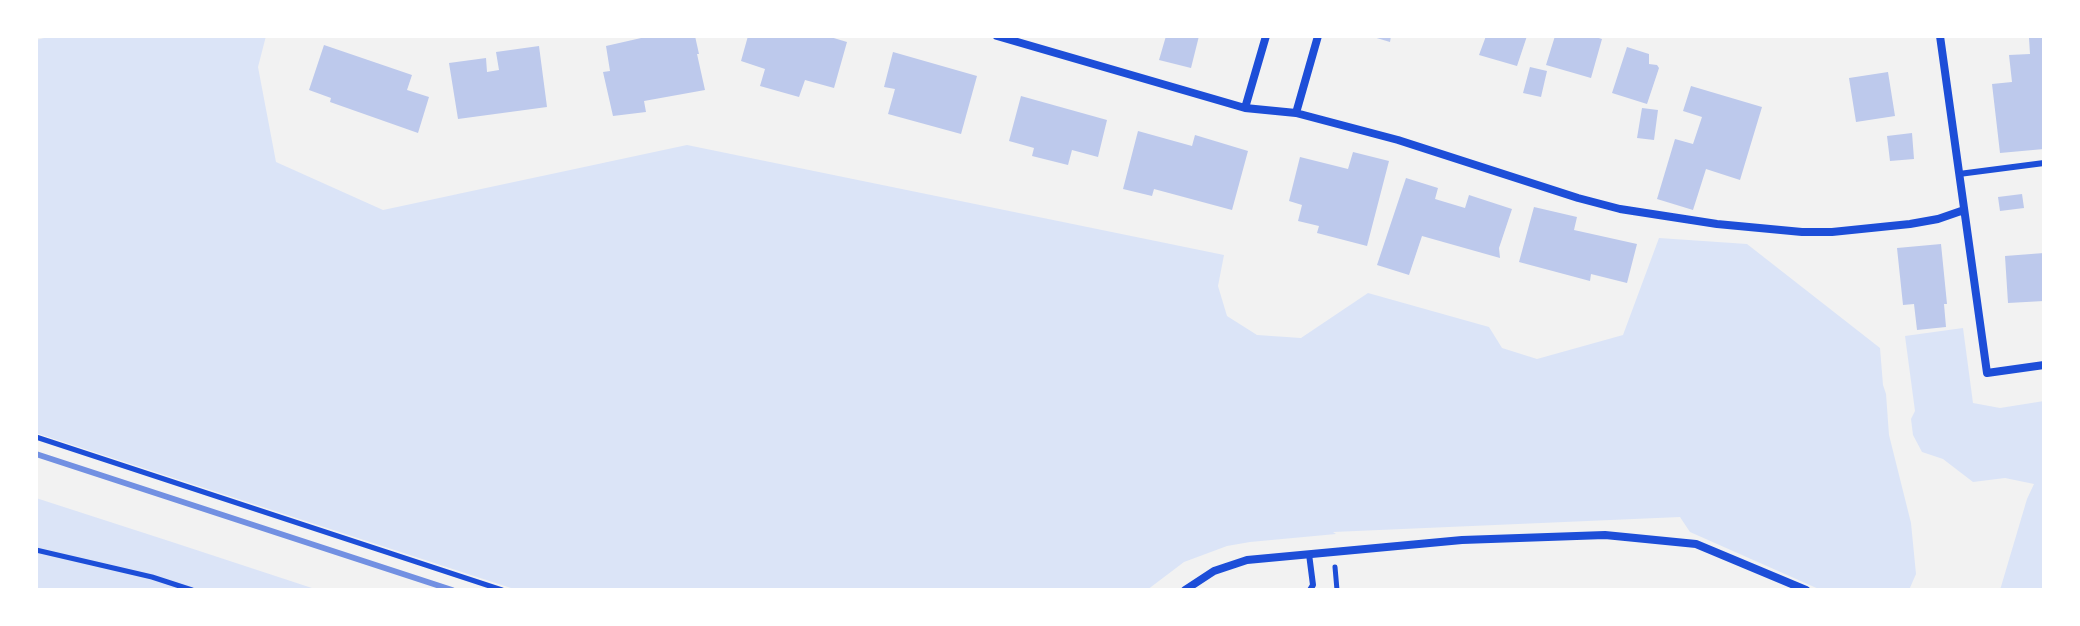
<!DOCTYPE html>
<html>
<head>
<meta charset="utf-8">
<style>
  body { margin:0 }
  #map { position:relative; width:2080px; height:626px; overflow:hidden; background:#f2f2f2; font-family:Overpass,sans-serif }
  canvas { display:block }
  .frame { position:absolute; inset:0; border:38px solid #fff; pointer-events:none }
</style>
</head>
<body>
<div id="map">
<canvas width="2080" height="626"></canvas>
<div class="frame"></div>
</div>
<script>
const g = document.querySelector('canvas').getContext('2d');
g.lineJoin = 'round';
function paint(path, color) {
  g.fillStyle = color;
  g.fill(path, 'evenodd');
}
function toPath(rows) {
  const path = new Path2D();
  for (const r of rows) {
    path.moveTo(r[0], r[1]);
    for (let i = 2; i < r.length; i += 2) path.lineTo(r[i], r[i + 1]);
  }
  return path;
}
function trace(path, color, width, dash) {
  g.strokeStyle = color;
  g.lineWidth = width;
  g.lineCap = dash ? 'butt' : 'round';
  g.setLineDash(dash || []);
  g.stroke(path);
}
paint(toPath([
  [52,36,266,36,258,67,276,162,383,210,687,145,1224,255,1218,286,1227,316,1257,335,1301,338,1368,293,1489,327,1502,348,1537,359,1623,335,1659,238,1747,244,1880,348,1883,385,1886,394,1889,435,1911,523,1916,574,1909,590,1821,590,1690,532,1680,517,1333,532,1336,534,1250,542,1227,546,1184,562,1147,590,517,590,36,433,36,40],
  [1963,328,1973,403,2000,408,2044,401,2044,590,2000,590,2027,499,2034,484,2005,478,1973,482,1943,459,1922,452,1913,435,1911,419,1915,411,1905,336],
  [36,498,172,542,318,590,36,590]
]), '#dbe4f7');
paint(toPath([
  [650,36,695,36,699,54,697,54,705,90,644,101,646,112,613,116,603,72,610,71,606,46],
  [748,36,827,36,847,42,834,88,805,80,799,97,760,86,765,69,741,61],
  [1166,36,1199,36,1191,68,1159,60],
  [1370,36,1391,36,1390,42],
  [1486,36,1527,36,1517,66,1479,55],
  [1555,36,1592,36,1602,39,1591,78,1546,65],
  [2044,36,2044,149,2000,153,1992,84,2012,82,2009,55,2030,54,2029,38],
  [324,45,412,75,407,90,429,97,418,133,330,102,331,98,309,90],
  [539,46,547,107,458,119,449,63,486,58,487,72,499,70,496,52],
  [1627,47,1649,54,1649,64,1657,65,1659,68,1647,104,1612,93],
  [893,52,977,76,961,134,888,114,895,89,884,87],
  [1530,67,1547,71,1541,97,1523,93],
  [1888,72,1895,116,1856,122,1849,78],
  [1691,86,1762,107,1740,180,1706,169,1693,210,1657,199,1675,139,1693,144,1702,117,1683,111],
  [1021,96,1107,120,1098,157,1072,150,1068,165,1032,156,1034,148,1009,141],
  [1642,108,1658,110,1654,140,1637,138],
  [1138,131,1192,146,1195,135,1248,151,1232,210,1154,189,1152,196,1123,189],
  [1912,133,1914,159,1890,161,1887,136],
  [1353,152,1389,161,1367,246,1317,233,1319,226,1298,221,1302,205,1289,201,1300,157,1348,169],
  [1406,178,1438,188,1435,199,1465,208,1469,195,1512,209,1499,248,1500,258,1422,236,1409,275,1377,265],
  [2022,194,2024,208,2000,211,1998,197],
  [1534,207,1577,217,1574,230,1637,244,1627,283,1591,274,1590,281,1519,262],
  [1941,244,1947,304,1944,304,1946,327,1917,330,1914,304,1903,305,1897,248],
  [2044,253,2044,301,2008,303,2005,256]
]), '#bdc9ec');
trace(toPath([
  [36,437,502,590],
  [36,550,152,577,192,590],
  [1335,567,1337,590]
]), '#1d4ed8', 5);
trace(toPath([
  [1959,174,2044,163],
  [1309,554,1313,585,1310,590]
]), '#1d4ed8', 6);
trace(toPath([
  [997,36,1245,108,1296,113,1398,140,1578,198,1620,209,1717,224,1802,232,1832,232,1910,224,1938,219,1964,210],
  [1940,36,1987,373,2044,365],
  [1245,108,1266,36],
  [1296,113,1318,36],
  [1185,590,1214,571,1247,560,1462,540,1605,535,1696,544,1806,590]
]), '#1d4ed8', 8);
trace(toPath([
  [36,454,452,590]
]), '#7290e2', 6);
</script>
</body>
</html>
